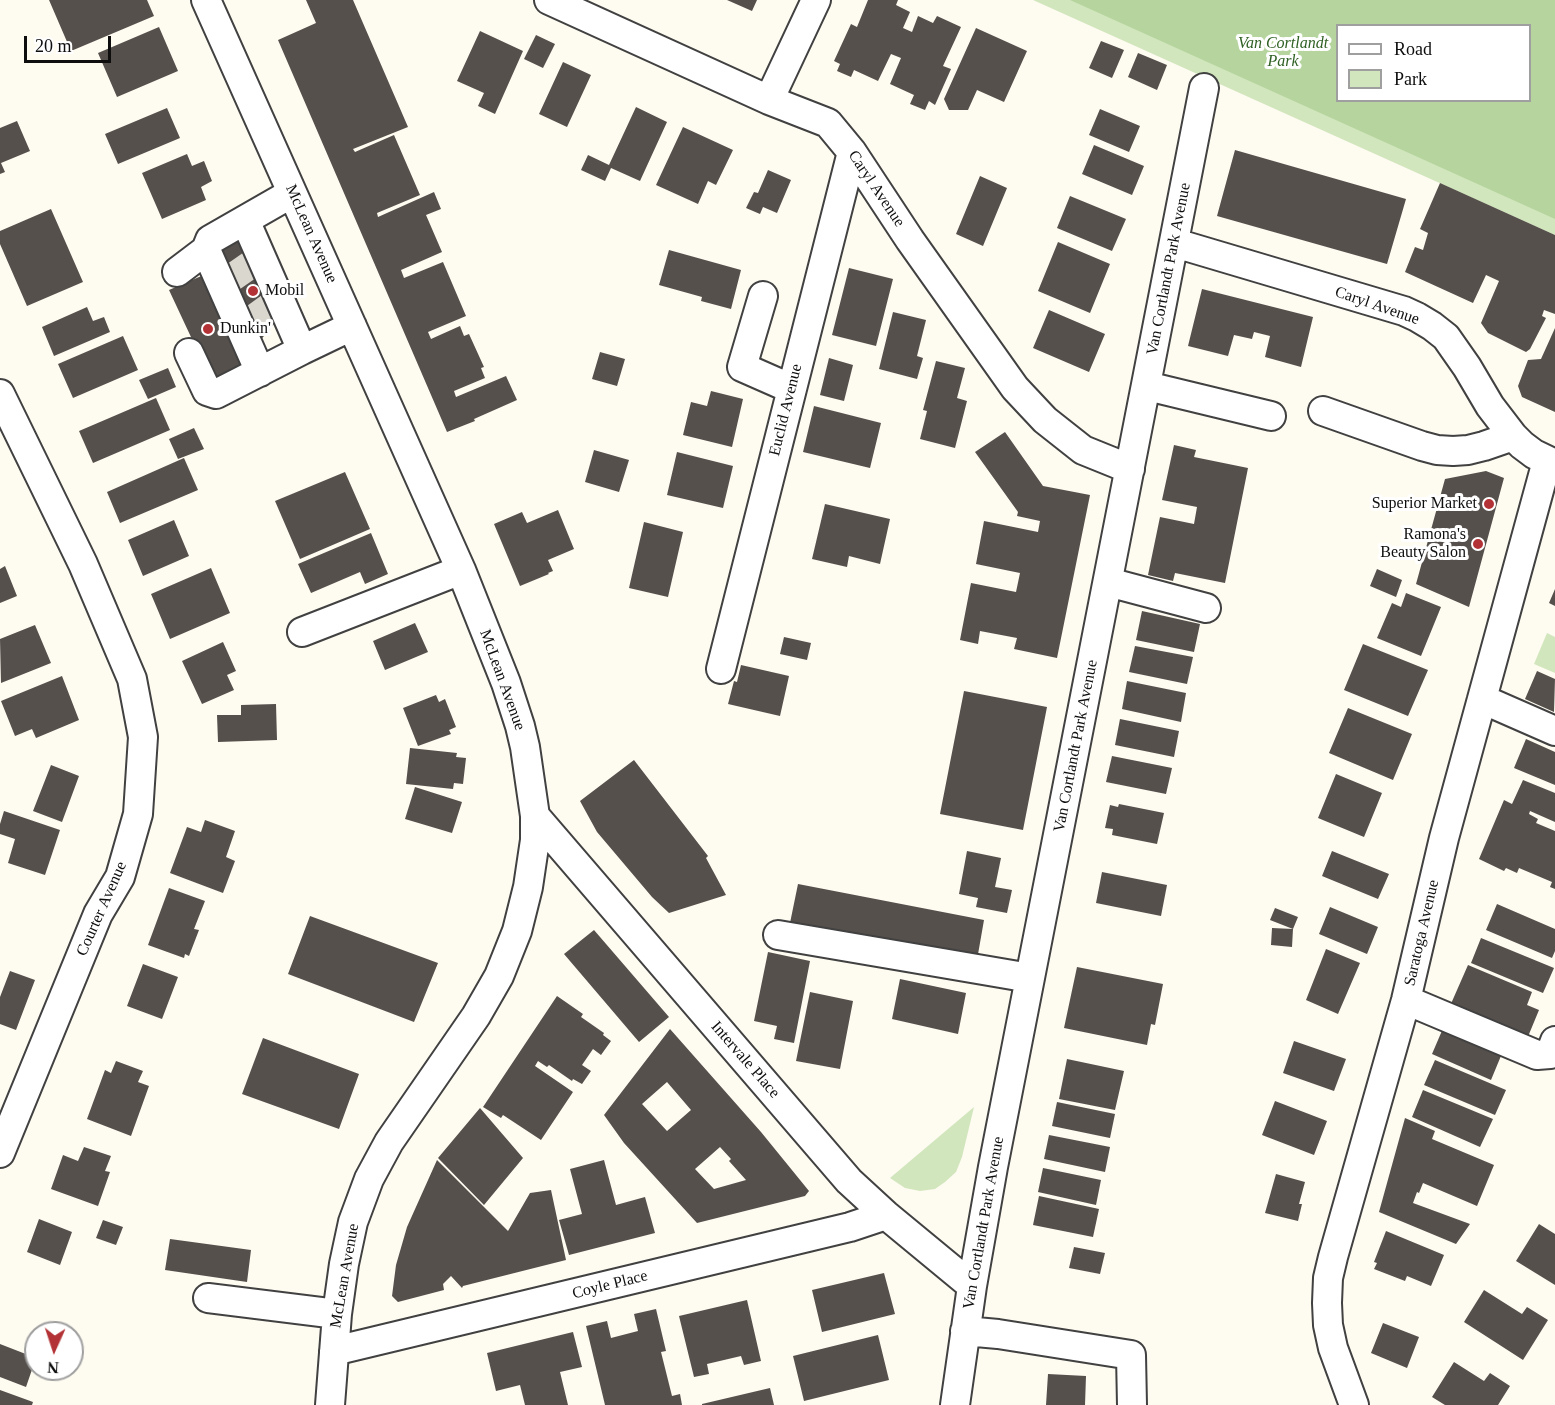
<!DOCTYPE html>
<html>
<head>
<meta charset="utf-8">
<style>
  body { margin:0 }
  #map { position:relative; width:1555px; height:1405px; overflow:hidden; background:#fefbf1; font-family:Georgia,serif }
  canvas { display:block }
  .legend { position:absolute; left:1336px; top:24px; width:195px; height:78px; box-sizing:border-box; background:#fff; border:2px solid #9f9f9f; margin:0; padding:8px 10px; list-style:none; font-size:18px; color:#0e0e0e }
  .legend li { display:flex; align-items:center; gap:12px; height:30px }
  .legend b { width:30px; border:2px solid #9f9f9f }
  .north { position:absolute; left:24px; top:1321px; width:60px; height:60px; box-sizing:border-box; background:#fff; border:2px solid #9f9f9f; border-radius:50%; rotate:183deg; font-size:16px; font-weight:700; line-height:24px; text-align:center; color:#0e0e0e }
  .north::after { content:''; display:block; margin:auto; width:21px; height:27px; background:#b33236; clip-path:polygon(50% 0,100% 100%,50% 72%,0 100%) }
  .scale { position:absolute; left:24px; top:36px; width:87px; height:27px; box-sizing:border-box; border:3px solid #0e0e0e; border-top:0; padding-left:8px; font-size:18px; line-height:21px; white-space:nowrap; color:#0e0e0e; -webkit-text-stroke:4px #fff; paint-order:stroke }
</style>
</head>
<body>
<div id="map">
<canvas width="1555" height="1405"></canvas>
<ul class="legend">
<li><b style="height:8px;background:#fff"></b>Road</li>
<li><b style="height:16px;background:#d2e6bd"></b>Park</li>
</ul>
<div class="north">N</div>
<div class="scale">20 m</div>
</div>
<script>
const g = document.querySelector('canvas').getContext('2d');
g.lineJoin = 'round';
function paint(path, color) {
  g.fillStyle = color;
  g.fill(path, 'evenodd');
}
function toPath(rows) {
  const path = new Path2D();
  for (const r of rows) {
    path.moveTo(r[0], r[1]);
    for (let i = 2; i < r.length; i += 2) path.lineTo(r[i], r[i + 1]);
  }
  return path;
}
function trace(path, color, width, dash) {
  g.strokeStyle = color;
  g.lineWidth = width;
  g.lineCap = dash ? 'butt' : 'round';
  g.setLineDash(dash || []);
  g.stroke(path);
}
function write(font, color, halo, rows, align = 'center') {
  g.font = font + ' Georgia,serif';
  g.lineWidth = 6;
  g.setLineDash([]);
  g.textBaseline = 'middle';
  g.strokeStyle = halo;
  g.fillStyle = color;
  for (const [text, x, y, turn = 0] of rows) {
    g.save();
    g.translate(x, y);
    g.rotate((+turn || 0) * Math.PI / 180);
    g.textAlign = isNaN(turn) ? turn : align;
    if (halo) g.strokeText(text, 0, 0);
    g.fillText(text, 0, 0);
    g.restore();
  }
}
paint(toPath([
  [1033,0,1555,0,1555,235],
  [1338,26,1530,26,1530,100,1338,100],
  [1547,633,1555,637,1555,673,1534,664],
  [974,1107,962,1157,956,1172,945,1182,935,1189,920,1191,905,1188,890,1178]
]), '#d2e6bd');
paint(toPath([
  [1070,0,1555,0,1555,219],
  [1338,26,1530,26,1530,100,1338,100]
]), '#b6d59e');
paint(toPath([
  [49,0,147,0,154,16,71,51],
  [306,0,353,0,408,127,353,149,355,152,394,135,420,195,377,213,378,217,434,192,441,209,426,215,442,252,401,270,404,278,443,262,466,316,428,332,431,339,460,326,464,336,469,334,484,367,481,368,485,378,454,391,456,397,506,376,517,400,474,419,475,421,447,432,278,40,316,23],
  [727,0,757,0,752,11],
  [868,0,898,0,896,5,910,12,903,28,912,32,918,16,933,23,937,16,961,27,943,66,951,69,935,105,929,101,925,110,910,104,914,95,890,84,901,58,891,54,878,81,854,70,851,77,837,71,840,64,834,61,851,24,857,27],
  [159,27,178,71,117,97,98,53],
  [976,28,1027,51,1004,102,977,90,968,110,949,110,944,99],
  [480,31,523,51,495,114,478,106,484,93,457,81],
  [536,35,555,44,543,68,524,59],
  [1101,41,1124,50,1112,78,1089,68],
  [1138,53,1167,65,1157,90,1128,77],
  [563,62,591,75,567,127,539,114],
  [636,107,667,122,640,181,611,168,605,181,581,170,588,155,609,165],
  [167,108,180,138,118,164,105,134],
  [1100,109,1140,126,1129,152,1089,135],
  [17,121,30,151,1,163,5,172,0,174,0,128],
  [683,127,733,150,716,185,708,181,698,204,656,185],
  [1094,145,1144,166,1132,195,1082,174],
  [1235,150,1406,199,1387,264,1217,216],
  [187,154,192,166,204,161,212,181,201,187,206,200,162,219,142,173],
  [768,170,791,180,777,213,763,207,760,214,746,208,754,192,758,193],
  [980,176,1007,188,983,246,956,234],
  [1440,183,1555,235,1555,314,1544,310,1542,316,1546,318,1530,349,1526,352,1488,333,1481,323,1499,281,1486,275,1473,303,1405,272,1415,247,1423,250,1428,233,1420,229],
  [1070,196,1126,219,1112,251,1057,228],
  [51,209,83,282,27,306,0,244,0,231],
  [237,227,278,319,259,342,218,252],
  [1058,242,1110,264,1090,313,1038,291],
  [669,250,741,270,731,309,701,301,702,297,659,285],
  [849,268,893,279,876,346,832,335],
  [206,274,246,368,212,382,169,290],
  [1202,289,1313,317,1301,367,1265,357,1270,336,1254,332,1252,339,1234,335,1228,356,1188,346],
  [87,307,93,321,104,317,110,332,54,356,42,327],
  [1049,310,1105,334,1089,372,1033,348],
  [893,312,926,320,917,356,923,358,917,379,879,369],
  [1555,328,1555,412,1522,397,1518,386,1528,360,1541,359],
  [123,336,138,370,73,398,58,364],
  [600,352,625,359,617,386,592,379],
  [829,358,853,365,844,401,820,395],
  [936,361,965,368,957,398,967,401,955,448,920,439,927,411,923,410],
  [168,368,176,387,148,399,139,380],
  [711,391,743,399,732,447,683,435,691,402,707,406],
  [156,398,170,430,93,463,79,431],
  [814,406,881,423,870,468,803,452],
  [194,428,204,449,178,459,169,439],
  [1005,432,1043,486,1090,495,1057,658,1014,649,1017,638,980,631,978,644,960,640,971,583,1016,592,1020,573,976,564,984,521,1038,532,1040,521,1017,516,1018,512,975,452],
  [1174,445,1196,450,1194,457,1248,468,1225,583,1175,573,1173,581,1148,575,1160,517,1194,524,1197,507,1162,500],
  [594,450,629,460,619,492,585,482],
  [677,452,733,466,723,508,667,495],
  [184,458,198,490,120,523,107,492],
  [1486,471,1504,478,1469,607,1416,584,1445,479],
  [345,472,370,529,300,559,275,501],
  [825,504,890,519,880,564,849,556,847,567,812,559],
  [558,510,574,549,548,560,553,571,548,573,549,574,520,586,494,524,522,512,527,523],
  [174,520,189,556,143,576,128,540],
  [644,522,683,532,668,597,629,588],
  [371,533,388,574,365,584,360,572,311,593,298,564],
  [5,566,17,596,0,603,0,569],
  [211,568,230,613,170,639,151,594],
  [1377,569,1402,580,1396,597,1370,586],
  [1555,589,1555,606,1549,603],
  [1406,593,1441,607,1421,656,1377,638,1392,603,1401,607],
  [1142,611,1200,624,1194,652,1136,640],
  [415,623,428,652,385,670,373,641],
  [35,625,51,663,1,683,0,639],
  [784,637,811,643,807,660,780,654],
  [223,642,236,671,227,675,234,690,202,704,182,661],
  [1363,644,1428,670,1408,716,1344,690],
  [1135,646,1193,657,1187,684,1129,672],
  [741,665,789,676,780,716,728,704,734,681,737,682],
  [1537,671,1555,679,1554,712,1525,699],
  [62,676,79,720,36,738,32,729,15,736,1,701],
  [1127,681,1186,693,1181,722,1122,709],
  [964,691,1047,707,1023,830,940,814],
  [436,695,439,702,445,699,456,727,449,730,451,734,418,746,403,708],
  [276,704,277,740,218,742,217,715,241,715,241,705],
  [1348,708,1412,734,1393,780,1329,753],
  [1120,719,1179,731,1174,757,1115,745],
  [1526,739,1555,752,1555,785,1514,768],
  [410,748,457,753,456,757,466,758,463,784,454,783,453,789,406,784],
  [1112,756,1172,768,1166,794,1106,782],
  [634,760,708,856,706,858,726,895,669,913,652,897,597,832,580,801],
  [51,765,79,776,62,822,33,811],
  [1336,774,1382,793,1364,837,1318,818],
  [1523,780,1555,793,1555,822,1530,811,1529,814,1538,819,1536,823,1555,831,1555,889,1550,887,1552,882,1519,868,1517,873,1506,868,1504,871,1479,859,1504,800,1512,804],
  [415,787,462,802,452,833,405,819],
  [1119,804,1164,813,1157,844,1112,835,1113,829,1105,828,1110,805,1118,807],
  [4,811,60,830,45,875,8,863,15,839,0,834,0,824],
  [205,820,235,831,226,857,235,861,223,893,170,873,187,827,201,832],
  [967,851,1001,858,995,887,1012,890,1007,913,976,907,978,898,959,894],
  [1332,851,1389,874,1378,899,1322,876],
  [1102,872,1167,885,1161,916,1096,903],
  [798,884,984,920,977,960,790,923],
  [169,888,205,901,194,929,199,930,189,956,185,954,184,958,148,945],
  [1497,904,1555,929,1555,951,1552,958,1486,930],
  [1330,907,1378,927,1367,954,1319,934],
  [1275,908,1298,917,1293,929,1270,920],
  [310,916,438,963,414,1022,288,974],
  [1272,928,1293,929,1292,947,1271,945],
  [594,930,669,1017,639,1042,564,954],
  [1481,938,1554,968,1543,993,1471,963],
  [1326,949,1360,963,1338,1014,1306,1000],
  [768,952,810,961,794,1043,774,1039,777,1026,754,1021],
  [143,964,178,977,162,1019,127,1006],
  [1468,965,1532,992,1527,1005,1539,1010,1527,1039,1450,1006],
  [1077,967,1163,984,1155,1025,1151,1024,1147,1045,1064,1028],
  [10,971,35,980,16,1030,0,1024,0,997],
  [900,979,966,993,958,1034,892,1019],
  [810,992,853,1001,840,1069,796,1061],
  [557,996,583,1014,581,1017,604,1033,603,1035,611,1041,601,1055,593,1049,582,1065,591,1071,582,1084,573,1079,572,1081,549,1065,547,1067,538,1061,535,1066,573,1092,541,1140,503,1115,501,1118,483,1107],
  [1444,1026,1503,1051,1491,1080,1432,1054],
  [670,1029,761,1132,809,1191,805,1196,697,1223,624,1143,604,1115],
  [667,1082,691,1110,667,1131,642,1104],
  [720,1147,731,1159,729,1161,746,1180,714,1189,695,1169],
  [263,1038,359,1074,339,1129,242,1094],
  [1294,1041,1346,1059,1334,1091,1283,1073],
  [1067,1059,1124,1071,1115,1110,1059,1099],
  [1435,1060,1506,1090,1495,1115,1424,1085],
  [116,1061,143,1071,138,1082,149,1086,131,1136,87,1119,105,1070,111,1073],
  [1423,1090,1493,1119,1480,1147,1412,1117],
  [1275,1101,1327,1121,1314,1155,1262,1135],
  [1057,1102,1115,1114,1110,1138,1052,1126],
  [480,1108,523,1158,484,1205,438,1158],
  [1405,1118,1435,1131,1432,1139,1494,1165,1477,1206,1423,1183,1419,1193,1417,1192,1413,1203,1470,1224,1456,1244,1379,1212],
  [1049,1135,1110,1147,1105,1172,1044,1159],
  [84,1147,111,1156,105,1171,110,1172,98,1206,51,1189,63,1155,78,1161],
  [437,1160,508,1231,530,1193,551,1190,566,1260,463,1286,462,1288,451,1276,443,1284,444,1290,398,1302,392,1296,396,1265,407,1227],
  [604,1160,616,1205,645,1197,655,1233,569,1255,559,1220,582,1214,570,1169],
  [1043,1168,1101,1180,1096,1205,1038,1192],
  [1276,1174,1305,1182,1299,1204,1302,1204,1298,1221,1265,1213],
  [1039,1196,1099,1209,1093,1237,1033,1225],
  [39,1219,72,1232,60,1265,27,1252],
  [103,1220,123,1227,116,1245,96,1238],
  [1539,1224,1555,1234,1555,1285,1516,1261],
  [1386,1231,1444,1255,1431,1286,1407,1276,1405,1281,1374,1269,1377,1263,1374,1262],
  [170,1239,251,1250,247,1282,165,1270],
  [1074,1247,1105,1253,1100,1274,1069,1268],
  [884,1273,895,1314,822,1332,812,1290],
  [1484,1290,1522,1314,1527,1307,1548,1320,1523,1360,1464,1322],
  [747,1300,761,1361,744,1365,741,1356,707,1364,709,1374,694,1377,679,1316],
  [656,1309,666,1351,661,1352,672,1396,680,1394,682,1405,605,1405,586,1326,607,1321,611,1338,638,1331,634,1314],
  [1383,1323,1419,1337,1407,1368,1371,1353],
  [573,1332,582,1367,560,1372,568,1405,525,1405,520,1385,496,1391,487,1353],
  [878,1335,889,1380,804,1401,793,1356],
  [0,1344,36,1358,26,1387,0,1377],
  [1454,1362,1484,1381,1490,1373,1510,1386,1498,1405,1445,1405,1432,1397],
  [1048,1374,1086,1376,1085,1405,1046,1405],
  [770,1388,774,1405,702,1405,702,1404],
  [0,1390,33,1402,32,1405,0,1405]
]), '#56504c');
trace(toPath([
  [230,279,253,263],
  [250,321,272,305]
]), '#dad7cf', 28, [28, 14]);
const minor = toPath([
  [206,0,461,570,506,683,520,726,525,747,535,816,535,840,528,887,517,931,499,976,476,1016,389,1142,369,1179,353,1222,344,1264,337,1314,330,1405],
  [549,0,769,100,828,123,852,152,910,240,1015,388,1045,420,1083,450,1130,469],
  [769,100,816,0],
  [245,220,302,350],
  [1175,243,1404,311,1417,317,1432,326,1446,337,1467,367,1490,406,1513,436,1522,445,1534,454,1555,464],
  [177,272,206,250],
  [763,296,742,367,792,389],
  [189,353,207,391,216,394,302,350,352,326],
  [260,372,206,250,210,240,292,193],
  [1147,386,1271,416],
  [0,394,83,564,132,679,143,737,138,814,120,877,98,914,0,1153],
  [1323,411,1422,446,1437,450,1453,451,1468,450,1484,446,1513,436],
  [1108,582,1206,608],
  [302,632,461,570],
  [721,669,852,152],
  [1482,699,1555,731],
  [535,816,849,1181,886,1215,972,1286],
  [778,935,1030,978],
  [1406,1000,1537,1055,1550,1054,1555,1041],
  [208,1298,337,1314],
  [965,1331,998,1334,1131,1355,1132,1405],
  [334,1351,850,1227,886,1215],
  [955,1405,972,1286,993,1167,1204,88],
  [1354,1405,1333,1348,1328,1325,1327,1303,1328,1278,1333,1257,1406,1000,1444,838,1547,461]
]);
trace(minor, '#414141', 32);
trace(minor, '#fff', 28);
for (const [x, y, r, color] of [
  [253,291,6,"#b33236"],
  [208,329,6,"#b33236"],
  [1489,504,6,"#b33236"],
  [1478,544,6,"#b33236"]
]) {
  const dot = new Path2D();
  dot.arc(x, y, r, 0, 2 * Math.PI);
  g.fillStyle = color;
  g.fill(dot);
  trace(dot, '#fff', 2);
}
write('italic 16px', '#306124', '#fff', [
  ["Van Cortlandt",1283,44],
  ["Park",1283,62]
]);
write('16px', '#0e0e0e', '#fff', [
  ["Caryl Avenue",876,189,56],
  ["McLean Avenue",311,234,66],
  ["Van Cortlandt Park Avenue",1169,269,-79],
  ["Caryl Avenue",1377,306,19],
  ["Euclid Avenue",786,410,-76],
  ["McLean Avenue",502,680,70],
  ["Van Cortlandt Park Avenue",1076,746,-79],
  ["Courter Avenue",102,909,-66],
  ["Saratoga Avenue",1422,933,-77],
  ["Intervale Place",745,1060,49],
  ["Van Cortlandt Park Avenue",984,1223,-80],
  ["McLean Avenue",345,1276,-80],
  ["Coyle Place",610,1285,-14]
]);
write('16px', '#0e0e0e', '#fff', [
  ["Mobil",265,291],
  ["Dunkin'",220,329],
  ["Superior Market",1477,504,"right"],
  ["Ramona's",1466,535,"right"],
  ["Beauty Salon",1466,553,"right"]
], 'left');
</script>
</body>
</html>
